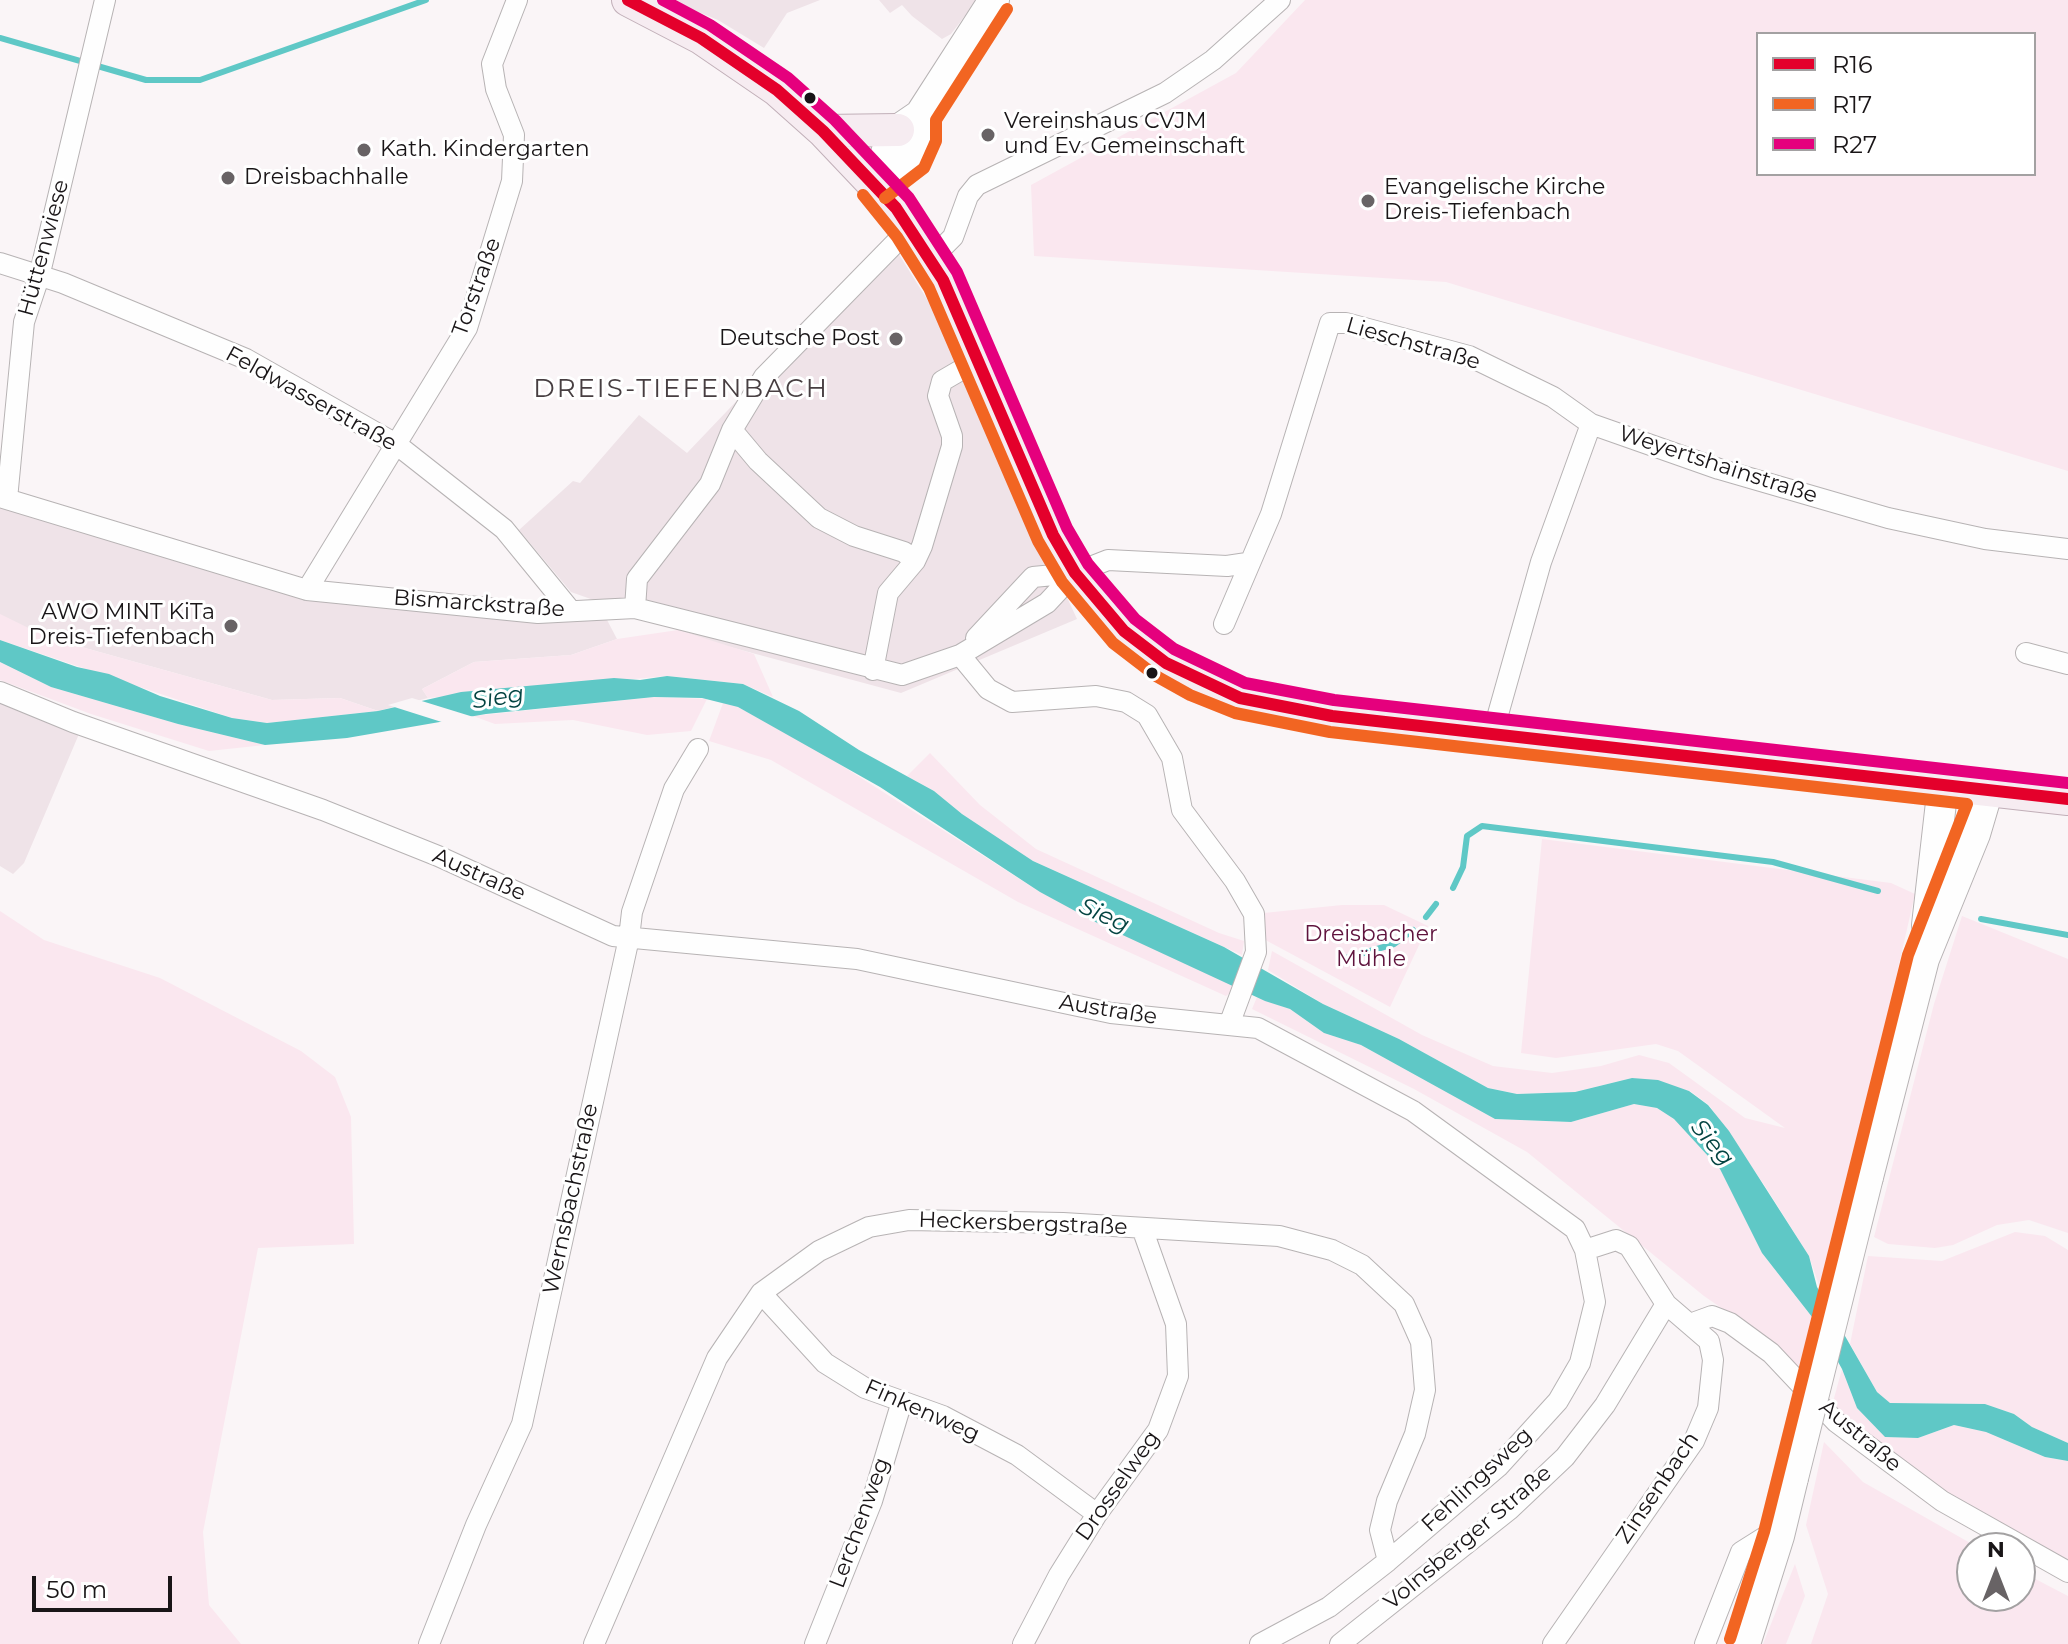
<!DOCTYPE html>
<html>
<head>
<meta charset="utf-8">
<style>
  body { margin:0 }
  #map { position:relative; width:2068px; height:1644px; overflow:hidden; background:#faf5f7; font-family:Montserrat,sans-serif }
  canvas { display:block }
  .legend { position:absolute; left:1756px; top:32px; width:280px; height:144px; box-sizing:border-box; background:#fff; border:2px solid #a3a1a2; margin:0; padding:10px 14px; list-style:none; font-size:24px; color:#191517 }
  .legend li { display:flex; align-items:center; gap:16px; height:40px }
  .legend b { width:40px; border:2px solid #a3a1a2 }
  .north { position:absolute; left:1956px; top:1532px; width:80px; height:80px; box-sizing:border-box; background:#fff; border:2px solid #a3a1a2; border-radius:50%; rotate:0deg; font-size:22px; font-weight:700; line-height:32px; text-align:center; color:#191517 }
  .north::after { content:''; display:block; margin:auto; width:28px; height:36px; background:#686365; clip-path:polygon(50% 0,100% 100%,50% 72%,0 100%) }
  .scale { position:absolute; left:32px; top:1576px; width:140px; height:36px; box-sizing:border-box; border:4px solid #191517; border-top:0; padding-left:10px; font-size:24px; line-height:28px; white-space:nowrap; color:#191517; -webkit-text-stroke:6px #fff; paint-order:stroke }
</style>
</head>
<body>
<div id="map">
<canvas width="2068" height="1644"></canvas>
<ul class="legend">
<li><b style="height:10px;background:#e4002b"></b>R16</li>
<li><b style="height:10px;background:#f26522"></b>R17</li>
<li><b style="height:10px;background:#e5007d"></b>R27</li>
</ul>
<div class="north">N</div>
<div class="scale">50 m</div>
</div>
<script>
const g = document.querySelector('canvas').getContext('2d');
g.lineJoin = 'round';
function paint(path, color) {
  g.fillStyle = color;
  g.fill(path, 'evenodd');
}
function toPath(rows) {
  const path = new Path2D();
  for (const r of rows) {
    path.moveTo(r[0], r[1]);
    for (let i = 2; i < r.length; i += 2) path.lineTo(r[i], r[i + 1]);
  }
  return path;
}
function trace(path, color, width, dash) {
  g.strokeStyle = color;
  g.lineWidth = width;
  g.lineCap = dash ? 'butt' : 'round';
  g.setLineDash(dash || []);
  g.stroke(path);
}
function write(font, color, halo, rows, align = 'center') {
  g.font = font + ' Montserrat,sans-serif';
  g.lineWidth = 6;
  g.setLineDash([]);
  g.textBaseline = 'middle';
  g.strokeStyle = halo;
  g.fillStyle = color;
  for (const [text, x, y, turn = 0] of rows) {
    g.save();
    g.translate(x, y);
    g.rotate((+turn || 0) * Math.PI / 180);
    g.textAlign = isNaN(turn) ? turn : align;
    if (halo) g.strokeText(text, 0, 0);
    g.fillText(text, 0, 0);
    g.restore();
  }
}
paint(toPath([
  [669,0,820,0,787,13,764,48,718,20],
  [879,0,977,0,951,34,942,39,912,16,902,5,890,13],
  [890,240,935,312,1077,619,901,693,715,643,571,592,519,530,573,481,580,483,639,415,687,453],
  [0,505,71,529,358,602,606,618,617,639,571,655,474,662,422,689,428,698,378,711,340,698,272,700,49,638,0,616],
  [0,701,79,734,24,863,13,874,0,866]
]), '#efe3e8');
paint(toPath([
  [1305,0,2068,0,2068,471,1446,282,1034,256,1031,185,1236,73],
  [1758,34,2034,34,2034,174,1758,174],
  [0,614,49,638,272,700,340,698,378,711,267,723,232,718,0,640],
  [678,630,754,654,773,697,743,684,667,676,428,698,422,689,474,662,571,655,617,639],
  [0,662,51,687,178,724,265,745,209,751,91,714,0,680],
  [654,697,707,699,691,731,647,735,573,720,495,724,473,716],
  [723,703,738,707,811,746,1040,892,1232,985,1230,993,1226,996,1018,902,771,760,709,741],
  [930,753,980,805,1036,849,1219,933,1244,941,1242,955,1031,860,962,814,934,791,907,776],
  [1542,839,1891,883,1915,894,1823,1297,1809,1256,1765,1186,1709,1105,1690,1091,1632,1078,1575,1092,1517,1094,1488,1088,1399,1039,1323,1004,1268,970,1272,951,1422,1035,1493,1066,1552,1073,1601,1066,1639,1055,1669,1063,1745,1118,1785,1128,1678,1051,1656,1044,1556,1058,1521,1053],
  [1342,905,1384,905,1428,926,1390,1007,1258,936,1254,914],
  [0,911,44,940,160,978,301,1051,335,1077,351,1117,354,1244,258,1248,203,1532,209,1605,241,1644,0,1644],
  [1962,916,2068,959,2068,1233,2029,1220,1997,1225,1953,1245,1935,1248,1888,1244,1874,1237,1934,1004],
  [1257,997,1290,1009,1324,1033,1361,1045,1495,1119,1571,1122,1634,1104,1657,1108,1674,1119,1720,1169,1762,1253,1816,1322,1802,1373,1762,1336,1704,1296,1527,1152,1414,1089,1252,1009],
  [2015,1232,2045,1236,2068,1250,2068,1443,2032,1427,2014,1414,1985,1404,1889,1403,1877,1392,1850,1344,1868,1256,1942,1261],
  [1842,1369,1857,1408,1885,1437,1918,1438,1954,1425,1986,1432,2045,1457,2068,1461,2068,1560,1932,1485,1831,1409],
  [1824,1442,1863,1482,1979,1548,1972,1548,1972,1596,2020,1596,2020,1571,2068,1596,2068,1644,1811,1644,1828,1594,1806,1525],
  [1795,1564,1805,1596,1786,1644,1763,1644]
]), '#fae7ef');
paint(toPath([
  [0,640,77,667,109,674,160,696,232,718,267,723,378,711,461,692,614,678,640,680,667,676,743,684,799,711,859,750,934,791,962,814,1033,861,1224,947,1323,1004,1399,1039,1488,1088,1517,1094,1575,1092,1632,1078,1658,1080,1689,1091,1708,1105,1729,1131,1809,1256,1817,1287,1877,1392,1890,1403,1985,1404,2014,1414,2032,1427,2068,1443,2068,1461,2045,1457,1986,1432,1954,1425,1918,1438,1885,1437,1857,1408,1842,1369,1816,1322,1762,1253,1720,1169,1674,1119,1657,1108,1634,1104,1571,1122,1495,1119,1361,1045,1324,1033,1290,1009,1265,1001,1101,925,1040,892,880,787,738,707,702,698,654,697,486,714,347,738,265,745,178,724,51,687,0,662]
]), '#5fc8c6');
paint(toPath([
  [412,698,480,719,448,724,388,705]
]), '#faf5f7');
trace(toPath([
  [0,38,146,80,200,80,426,0],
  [1453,888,1463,867,1467,836,1482,826,1773,862,1878,891],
  [1426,917,1436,904],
  [1981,919,2068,935],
  [1343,959,1394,944,1413,930]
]), '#5fc8c6', 6);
const street = toPath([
  [931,259,953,237,968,196,977,185,1165,93,1213,60,1280,0],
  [0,263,63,283,246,359,396,444,504,529,571,611],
  [732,430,758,461,819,518,854,536,904,552,915,561],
  [0,497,307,590,538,613,635,608,902,675,960,655,1047,603,1075,573],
  [7,499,24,322,39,277,105,0],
  [307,590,467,328,512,181,514,135,496,89,492,64,517,0],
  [635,608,637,579,710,484,732,430,764,377,910,228],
  [1224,624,1271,514,1330,323,1346,323,1469,356,1553,397,1591,424],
  [976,638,1033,577,1075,573,1108,560,1227,566,1247,563],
  [2026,653,2068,664],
  [960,655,988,689,1012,702,1096,696,1126,702,1147,715,1172,758,1182,810,1235,881,1254,914,1256,952,1229,1025],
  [873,670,888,593,915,561,922,546,952,446,952,436,938,396,942,381,978,360],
  [0,692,73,722,323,810,438,856,613,936,857,959,1111,1013,1258,1028,1413,1111,1575,1229,1585,1250,1616,1240,1629,1246,1666,1304,1709,1341,1713,1360,1708,1408,1694,1441,1553,1644],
  [1493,732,1541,562,1591,424,1719,469,1888,518,1985,539,2068,549],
  [761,1293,825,1363,865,1388,943,1416,1017,1455,1097,1514],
  [1690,1324,1712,1316,1730,1323,1771,1353,1836,1422,1942,1501,2068,1572],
  [429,1644,476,1525,522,1424,629,938,632,912,674,789,698,749],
  [594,1644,717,1358,761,1293,819,1251,869,1227,909,1220,1063,1223,1279,1236,1332,1250,1362,1265,1404,1304,1421,1342,1425,1390,1415,1434,1387,1501,1380,1530,1388,1561],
  [815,1644,872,1501,902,1401],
  [1023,1644,1059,1575,1097,1514,1158,1430,1178,1376,1176,1324,1142,1228],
  [1260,1644,1329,1607,1388,1561,1498,1467,1558,1401,1580,1363,1595,1302,1585,1250],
  [1340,1644,1509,1510,1565,1457,1605,1405,1666,1304],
  [1705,1644,1741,1552,1768,1535,1779,1536]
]);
const secondary = toPath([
  [876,185,887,150,898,130,920,115,994,0],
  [876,185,910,160,920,138,920,115],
  [1927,925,1943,785],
  [1868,1177,1924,959,1975,834,1988,790],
  [1745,1644,1779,1536,1793,1478]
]);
const primary = toPath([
  [628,0,701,38,777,90,823,131,896,208,943,280,1053,535,1075,573,1124,631,1166,663,1240,698,1332,716,2068,799],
  [823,131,898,130]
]);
trace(street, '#b7b3b4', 22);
trace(secondary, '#b7b3b4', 32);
trace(primary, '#c1afb8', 34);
trace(street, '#fefefe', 20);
trace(secondary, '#fefefe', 30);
trace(primary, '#f6ecf1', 32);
const secondaryBridge = toPath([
  [1793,1478,1868,1177]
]);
trace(secondaryBridge, '#b7b3b4', 32, []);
trace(secondaryBridge, '#fefefe', 30);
trace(toPath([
  [628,0,701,38,777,90,823,131,896,208,943,280,1053,535,1075,573,1124,631,1166,663,1240,698,1332,716,2068,799]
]), '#e4002b', 12);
trace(toPath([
  [863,195,897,237,929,288,1038,541,1062,582,1113,643,1156,676,1190,695,1235,713,1330,732,1967,804,1908,955,1764,1532,1730,1639],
  [885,198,924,168,936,141,936,120,1007,9]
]), '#f26522', 12);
trace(toPath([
  [663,0,710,25,788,78,835,120,909,198,957,272,1067,528,1088,564,1135,619,1174,649,1245,683,1334,700,2068,783]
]), '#e5007d', 12);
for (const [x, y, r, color] of [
  [810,98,7,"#191517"],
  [988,135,8,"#686365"],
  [364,150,8,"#686365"],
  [228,178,8,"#686365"],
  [1368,201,8,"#686365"],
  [896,339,8,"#686365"],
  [231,626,8,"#686365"],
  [1152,673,7,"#191517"]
]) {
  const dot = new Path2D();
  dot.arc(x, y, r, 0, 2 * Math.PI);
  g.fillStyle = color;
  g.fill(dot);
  trace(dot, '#fff', 3);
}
write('22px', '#191517', '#fff', [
  ["Vereinshaus CVJM",1004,122],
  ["und Ev. Gemeinschaft",1004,147],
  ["Kath. Kindergarten",380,150],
  ["Dreisbachhalle",244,178],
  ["Evangelische Kirche",1384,188],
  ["Dreis-Tiefenbach",1384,213],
  ["Deutsche Post",880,339,"right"],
  ["AWO MINT KiTa",215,613,"right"],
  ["Dreis-Tiefenbach",215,638,"right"]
], 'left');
write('22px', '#191517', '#fff', [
  ["Hüttenwiese",44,248,-75],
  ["Torstraße",477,287,-70],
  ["Lieschstraße",1413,344,16],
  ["Feldwasserstraße",311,399,29],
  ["Weyertshainstraße",1718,465,18],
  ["Bismarckstraße",479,604,4],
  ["Austraße",479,875,24],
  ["Austraße",1108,1010,9],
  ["Wernsbachstraße",571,1199,-78],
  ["Heckersbergstraße",1023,1224,2],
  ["Finkenweg",922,1411,24],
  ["Austraße",1860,1436,40],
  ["Fehlingsweg",1477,1480,-43],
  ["Drosselweg",1118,1486,-55],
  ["Zinsenbach",1658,1488,-56],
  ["Lerchenweg",860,1523,-70],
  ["Volnsberger Straße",1468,1538,-40]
]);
write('22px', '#5f133d', '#fff', [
  ["Dreisbacher",1371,935],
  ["Mühle",1371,960]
]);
write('italic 24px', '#044442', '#fff', [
  ["Sieg",498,698,-8],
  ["Sieg",1104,916,25],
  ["Sieg",1712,1143,50]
]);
g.letterSpacing = '2px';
write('26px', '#473e41', '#fff', [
  ["DREIS-TIEFENBACH",681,389]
]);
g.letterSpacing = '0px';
</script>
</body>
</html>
